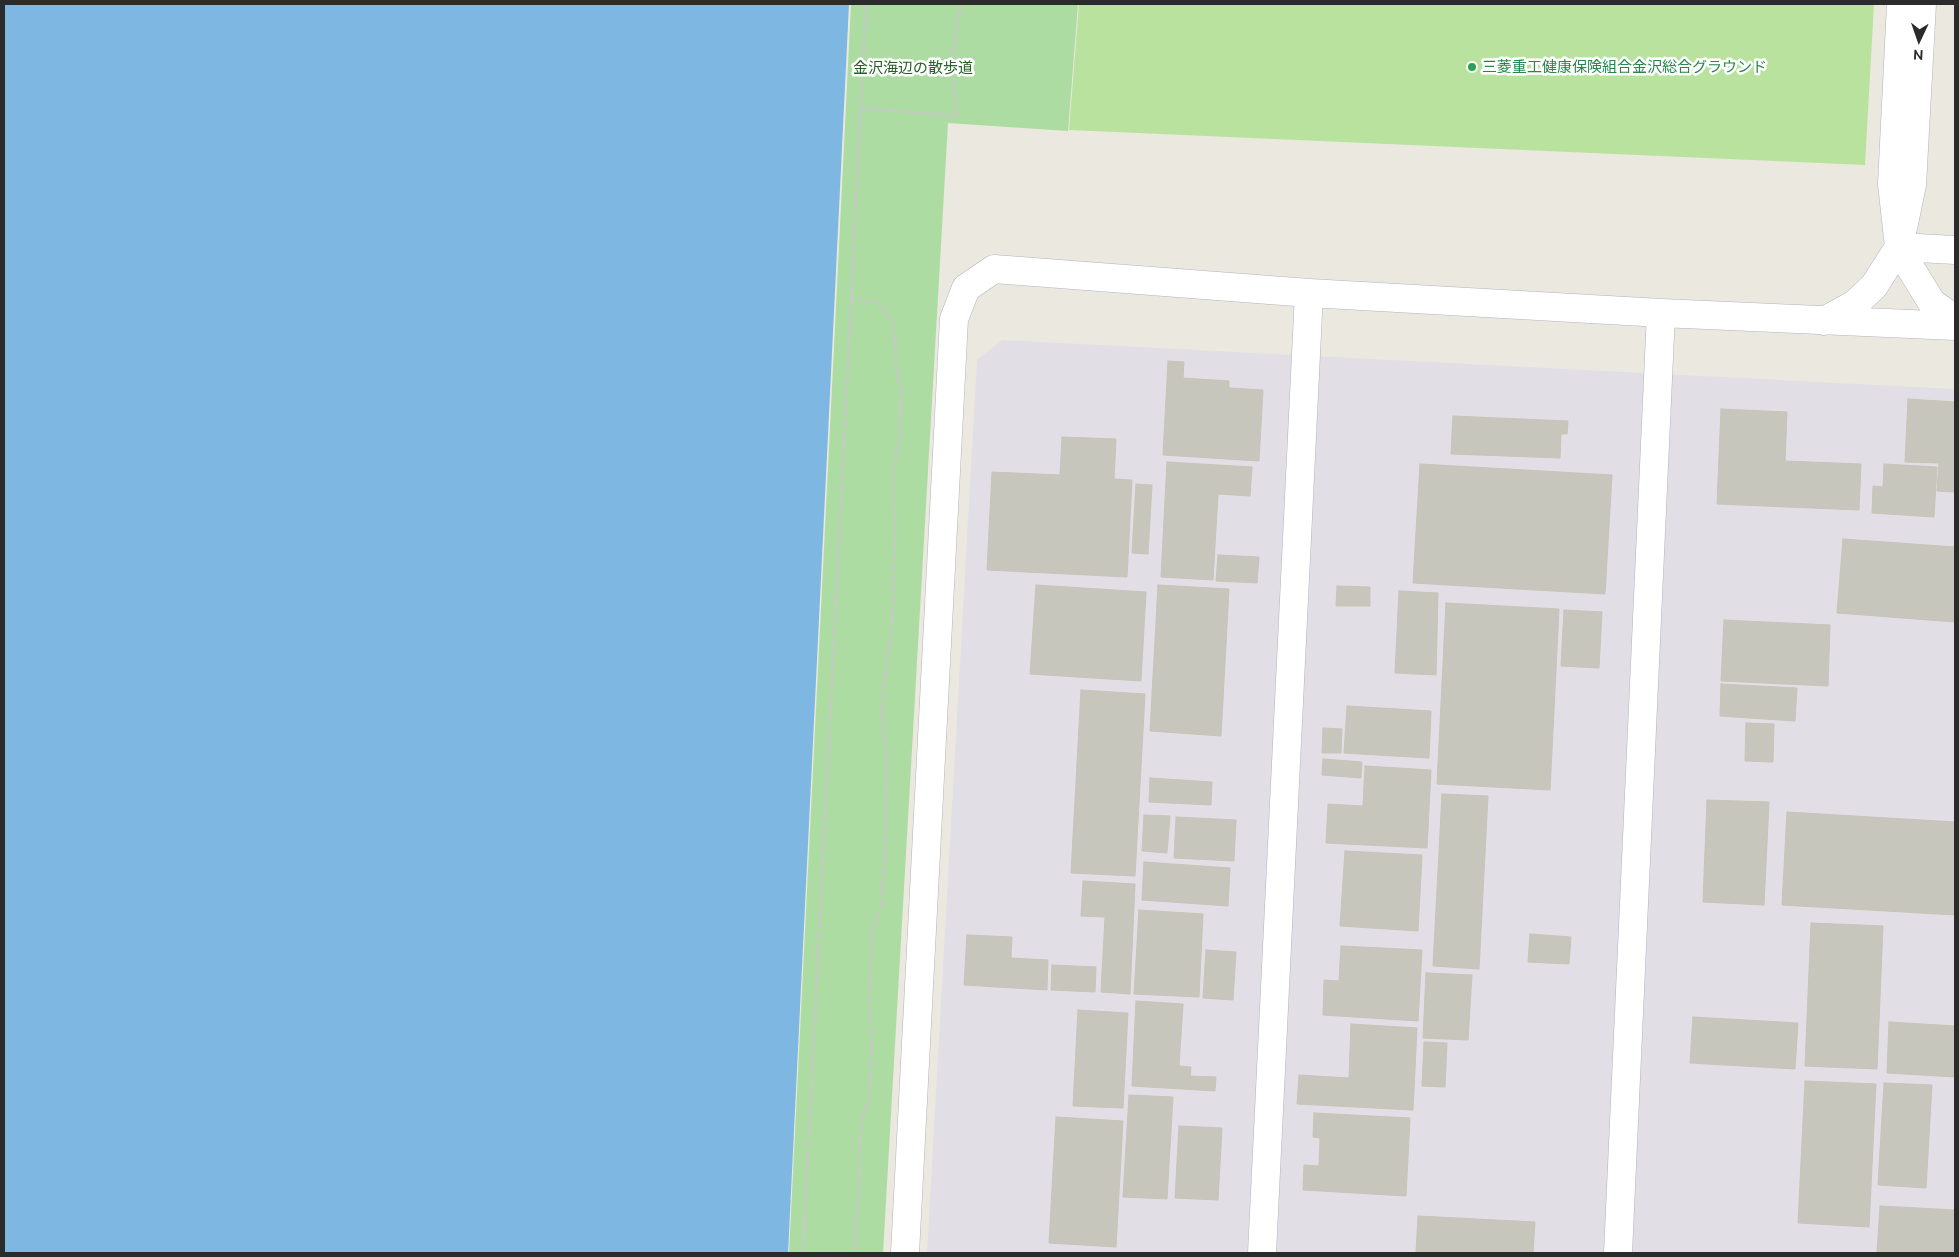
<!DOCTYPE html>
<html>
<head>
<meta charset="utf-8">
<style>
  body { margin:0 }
  #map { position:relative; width:1959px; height:1257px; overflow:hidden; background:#ebe8df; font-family:Ubuntu,sans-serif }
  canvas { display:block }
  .frame { position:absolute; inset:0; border:5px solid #2b2b2b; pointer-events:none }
  .north { position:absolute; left:1894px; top:15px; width:50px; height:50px; -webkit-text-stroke:4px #fff; paint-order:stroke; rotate:183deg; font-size:14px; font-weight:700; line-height:20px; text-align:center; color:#2b2b2b }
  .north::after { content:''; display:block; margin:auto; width:18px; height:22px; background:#2b2b2b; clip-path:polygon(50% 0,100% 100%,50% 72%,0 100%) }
</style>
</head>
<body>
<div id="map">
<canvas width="1959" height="1257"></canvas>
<div class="frame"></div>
<div class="north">N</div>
</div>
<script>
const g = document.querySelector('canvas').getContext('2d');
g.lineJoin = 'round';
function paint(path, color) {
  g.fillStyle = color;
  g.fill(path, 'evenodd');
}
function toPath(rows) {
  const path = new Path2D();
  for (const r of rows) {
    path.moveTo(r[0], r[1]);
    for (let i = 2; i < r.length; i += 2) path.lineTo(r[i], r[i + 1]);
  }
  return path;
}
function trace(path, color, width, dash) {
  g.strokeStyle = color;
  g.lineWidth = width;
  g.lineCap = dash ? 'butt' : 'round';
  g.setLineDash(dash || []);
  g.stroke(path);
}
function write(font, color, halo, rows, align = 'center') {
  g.font = font + ' Ubuntu,"Noto Sans JP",sans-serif';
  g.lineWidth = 5;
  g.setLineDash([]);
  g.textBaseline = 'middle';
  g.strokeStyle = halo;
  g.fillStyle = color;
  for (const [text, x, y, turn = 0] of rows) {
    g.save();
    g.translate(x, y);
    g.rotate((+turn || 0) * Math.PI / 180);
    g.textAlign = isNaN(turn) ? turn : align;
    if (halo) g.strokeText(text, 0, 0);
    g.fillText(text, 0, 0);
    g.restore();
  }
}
paint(toPath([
  [1002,340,1955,389,1955,1253,927,1253,977,360]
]), '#e1dfe5');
paint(toPath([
  [851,4,1078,4,1068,131,948,123,883,1253,789,1253]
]), '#acdca2');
paint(toPath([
  [1079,4,1874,4,1865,165,1069,130]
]), '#bae29f');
paint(toPath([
  [4,4,849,4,788,1253,4,1253]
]), '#7eb7e1');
const building = toPath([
  [1168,361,1184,362,1183,378,1229,381,1229,388,1263,390,1259,461,1163,455,1168,361],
  [1908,399,1955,402,1955,492,1937,491,1939,463,1905,462,1908,399],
  [1721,409,1787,412,1785,461,1861,464,1859,510,1717,504,1721,409],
  [1453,416,1568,421,1567,434,1561,434,1560,458,1451,454,1453,416],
  [1062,437,1116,439,1114,479,1132,480,1127,577,987,570,992,472,1060,475,1062,437],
  [1167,462,1252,467,1250,496,1218,494,1213,580,1161,577,1167,462],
  [1420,464,1612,475,1605,594,1413,583,1420,464],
  [1884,464,1937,467,1934,517,1872,513,1873,486,1883,487,1884,464],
  [1136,484,1152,485,1148,554,1132,553,1136,484],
  [1843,539,1955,547,1955,622,1837,613,1843,539],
  [1218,555,1259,557,1257,583,1216,581,1218,555],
  [1036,585,1146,592,1141,681,1030,674,1036,585],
  [1158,585,1229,589,1221,736,1150,731,1158,585],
  [1337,586,1370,587,1370,606,1336,606,1337,586],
  [1399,591,1438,593,1436,675,1395,673,1399,591],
  [1446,603,1559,609,1550,790,1437,784,1446,603],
  [1564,610,1602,612,1599,668,1561,666,1564,610],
  [1724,620,1830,625,1828,686,1721,681,1724,620],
  [1721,684,1797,688,1795,721,1720,716,1721,684],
  [1081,690,1145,694,1135,876,1071,873,1081,690],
  [1347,706,1431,711,1429,758,1344,753,1347,706],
  [1746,723,1774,724,1773,762,1745,761,1746,723],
  [1323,728,1342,729,1341,753,1322,753,1323,728],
  [1323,759,1362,762,1361,778,1322,775,1323,759],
  [1365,766,1431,770,1427,848,1326,843,1328,804,1363,806,1365,766],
  [1150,778,1212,782,1211,805,1149,802,1150,778],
  [1442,794,1488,796,1479,969,1433,966,1442,794],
  [1707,800,1769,802,1764,905,1703,902,1707,800],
  [1787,812,1955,822,1955,915,1782,905,1787,812],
  [1144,815,1170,816,1167,853,1142,851,1144,815],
  [1176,817,1236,820,1234,861,1174,858,1176,817],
  [1345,851,1422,855,1418,931,1340,926,1345,851],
  [1144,862,1230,868,1228,906,1142,900,1144,862],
  [1083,881,1135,884,1130,994,1101,992,1105,917,1081,916,1083,881],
  [1139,910,1203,914,1199,997,1134,994,1139,910],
  [1811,923,1883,926,1877,1069,1805,1066,1811,923],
  [1530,934,1571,937,1569,964,1528,962,1530,934],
  [967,935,1012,937,1011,958,1048,960,1047,990,964,985,967,935],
  [1341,946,1422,950,1418,1021,1323,1015,1324,980,1339,981,1341,946],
  [1206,950,1236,952,1233,1000,1203,998,1206,950],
  [1052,965,1096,967,1095,992,1051,990,1052,965],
  [1426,973,1472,975,1468,1040,1423,1038,1426,973],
  [1136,1001,1183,1004,1179,1066,1191,1067,1190,1076,1216,1077,1215,1091,1132,1086,1136,1001],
  [1078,1010,1128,1013,1123,1108,1073,1106,1078,1010],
  [1693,1017,1798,1023,1795,1069,1690,1063,1693,1017],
  [1889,1022,1955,1026,1955,1077,1887,1073,1889,1022],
  [1351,1024,1417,1028,1413,1110,1297,1104,1299,1075,1349,1078,1351,1024],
  [1424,1042,1447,1043,1445,1087,1422,1086,1424,1042],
  [1805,1081,1876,1084,1869,1227,1798,1223,1805,1081],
  [1884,1083,1932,1085,1926,1188,1878,1185,1884,1083],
  [1129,1095,1173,1097,1167,1199,1123,1197,1129,1095],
  [1314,1113,1410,1118,1406,1196,1303,1190,1304,1165,1319,1166,1320,1138,1313,1137,1314,1113],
  [1056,1117,1123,1121,1116,1247,1049,1243,1056,1117],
  [1179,1126,1222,1128,1218,1200,1175,1198,1179,1126],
  [1880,1206,1955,1210,1955,1253,1877,1253,1880,1206],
  [1418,1216,1535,1222,1533,1253,1416,1253,1418,1216]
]);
paint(building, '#c7c6bd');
trace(building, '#c7c4b9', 1);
const minor = toPath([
  [1901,4,1892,184,1899,247,1908,264,1932,303,1955,319],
  [1899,247,1955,250],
  [1824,321,1855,304,1874,286,1899,247,1912,185,1922,4],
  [905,1253,954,319,966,288,994,269,1309,293,1661,313,1955,326],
  [1262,1253,1309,293],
  [1618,1253,1661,313]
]);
trace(minor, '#b2b3bd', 29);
trace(toPath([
  [861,108,957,116,952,62,960,8,962,4],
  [851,298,880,304,893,323,897,372,901,396,900,435,893,476,895,533,892,629,884,681,882,715,887,760,885,857,881,908,872,930,869,1006,872,1036,870,1095,860,1129,859,1190,854,1253],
  [803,1253,866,4]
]), '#c8c8c8', 3, [4, 2.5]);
trace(minor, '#fff', 28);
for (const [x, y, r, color] of [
  [1472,67,5,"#2e9e5b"]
]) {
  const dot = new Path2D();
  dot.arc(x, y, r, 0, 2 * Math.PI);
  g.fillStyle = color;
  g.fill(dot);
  trace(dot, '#fff', 2);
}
write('15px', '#27864d', '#fff', [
  ["三菱重工健康保険組合金沢総合グラウンド",1482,67]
], 'left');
write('15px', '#256023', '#fff', [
  ["金沢海辺の散歩道",913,68]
]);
</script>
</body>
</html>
